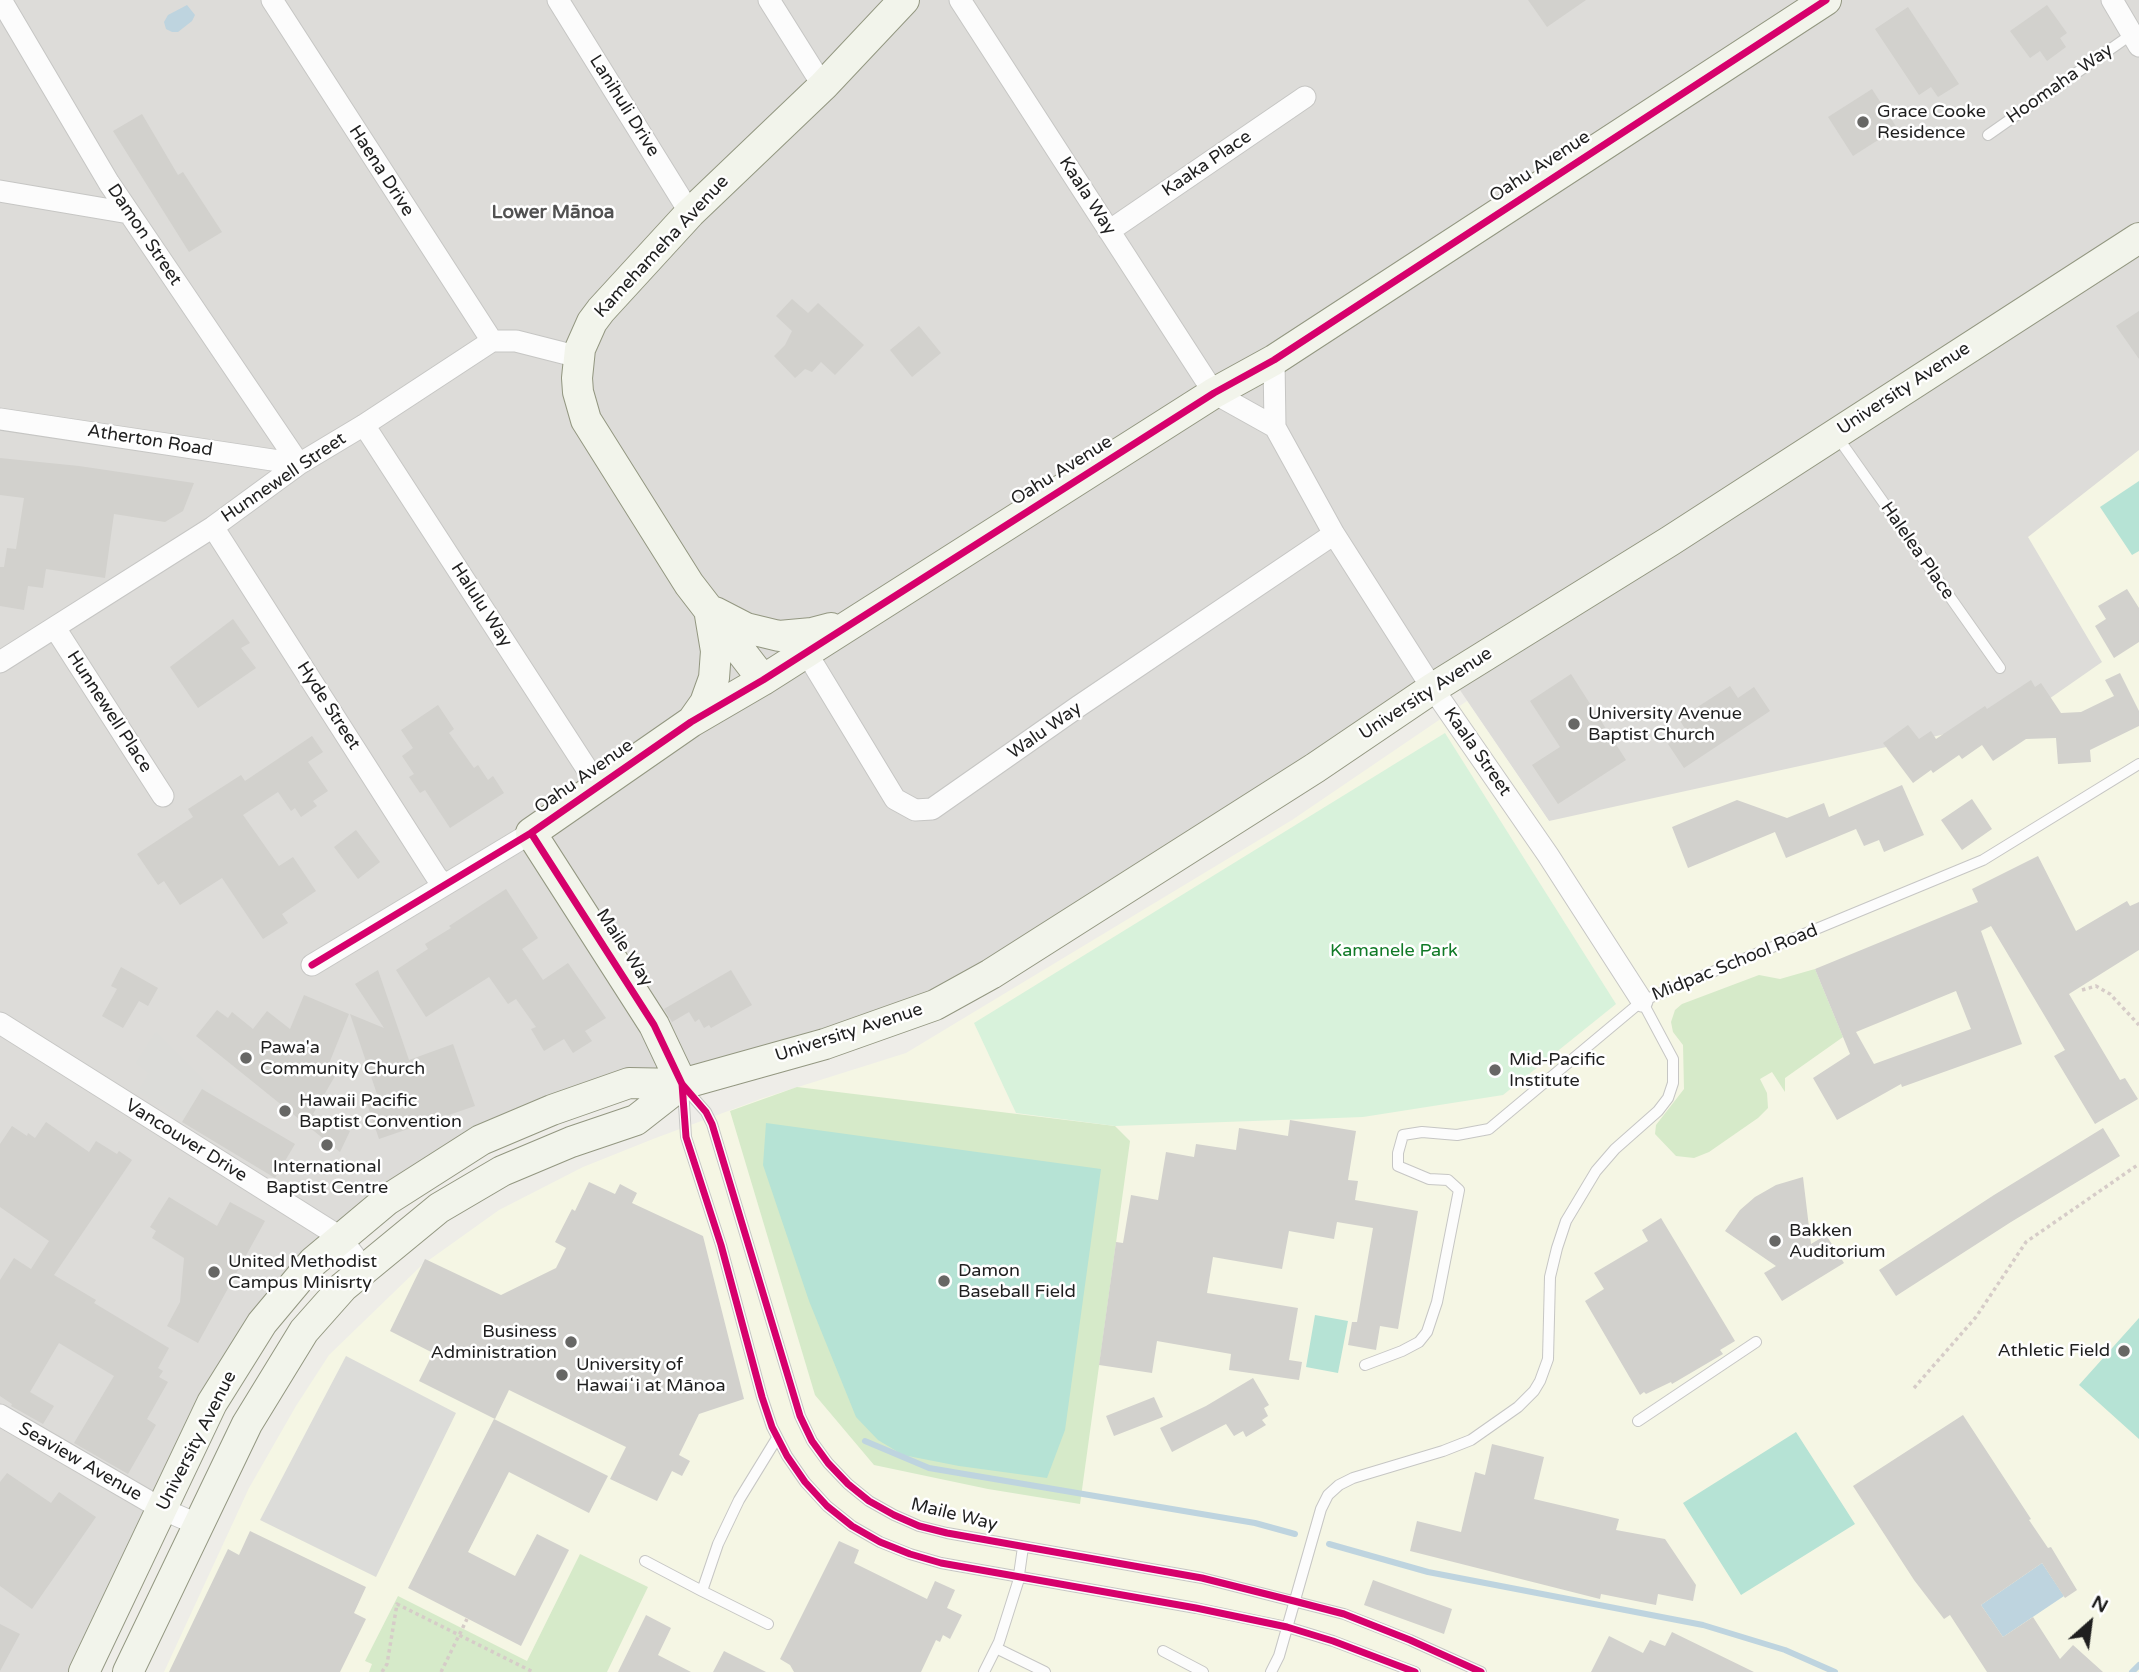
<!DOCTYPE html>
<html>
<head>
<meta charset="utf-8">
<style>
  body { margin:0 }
  #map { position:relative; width:2139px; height:1672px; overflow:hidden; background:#eeede8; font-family:"Varela Round",sans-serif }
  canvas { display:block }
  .north { position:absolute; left:2055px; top:1588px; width:70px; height:70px; -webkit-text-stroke:5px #fff; paint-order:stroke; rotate:28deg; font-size:19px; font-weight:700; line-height:28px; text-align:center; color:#1f1f1f }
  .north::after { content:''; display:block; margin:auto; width:24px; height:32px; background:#1f1f1f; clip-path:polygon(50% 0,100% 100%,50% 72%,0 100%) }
</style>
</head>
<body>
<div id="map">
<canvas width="2139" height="1672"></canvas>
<div class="north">N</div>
</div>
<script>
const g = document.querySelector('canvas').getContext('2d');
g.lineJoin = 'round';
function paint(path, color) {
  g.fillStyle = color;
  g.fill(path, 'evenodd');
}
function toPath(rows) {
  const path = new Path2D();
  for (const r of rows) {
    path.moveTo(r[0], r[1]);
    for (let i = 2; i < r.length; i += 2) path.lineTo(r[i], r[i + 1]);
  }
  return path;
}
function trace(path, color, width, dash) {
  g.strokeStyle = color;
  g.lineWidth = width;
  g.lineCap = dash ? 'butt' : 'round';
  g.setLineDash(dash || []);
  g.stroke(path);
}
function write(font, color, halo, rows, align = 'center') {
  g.font = font + ' "Varela Round",sans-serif';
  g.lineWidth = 5;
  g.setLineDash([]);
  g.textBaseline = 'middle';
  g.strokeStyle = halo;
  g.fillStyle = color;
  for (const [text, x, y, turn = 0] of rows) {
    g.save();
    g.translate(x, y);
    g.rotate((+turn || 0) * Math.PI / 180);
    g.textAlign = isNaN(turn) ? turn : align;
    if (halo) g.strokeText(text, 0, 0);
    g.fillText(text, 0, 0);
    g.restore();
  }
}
paint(toPath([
  [0,0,2139,0,2139,756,1662,987,1449,674,978,984,481,1140,262,1323,84,1672,0,1672]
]), '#dddcd9');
paint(toPath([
  [2139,450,2139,1672,164,1672,249,1488,296,1406,329,1355,422,1265,499,1210,583,1167,653,1139,763,1098,906,1053,1292,820,1467,701,1549,821,2023,717,2102,662,2028,537]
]), '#f5f6e4');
paint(toPath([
  [1815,969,1843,1037,1785,1078,1785,1092,1772,1072,1760,1079,1767,1093,1768,1108,1758,1118,1709,1152,1694,1158,1676,1156,1655,1134,1656,1125,1684,1089,1683,1045,1673,1032,1671,1022,1675,1010,1682,1004,1759,975,1780,979],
  [797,1087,1115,1126,1130,1141,1080,1504,988,1489,874,1465,815,1395,730,1111],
  [580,1554,648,1587,607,1672,369,1672,372,1664,365,1661,398,1596,527,1661]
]), '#d6eac9');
paint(toPath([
  [1445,733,1616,1004,1503,1095,1363,1117,1115,1126,1016,1113,974,1023]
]), '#d8f2db');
paint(toPath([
  [2139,481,2139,551,2132,555,2100,507],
  [766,1123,1101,1169,1065,1430,1047,1478,959,1466,903,1455,878,1440,856,1417,809,1301,763,1165],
  [1315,1315,1348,1321,1338,1373,1306,1367],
  [2139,1318,2139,1439,2079,1385],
  [1796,1432,1855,1524,1741,1595,1683,1503]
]), '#b6e3d5');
paint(toPath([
  [156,1032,228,1104,202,1089,184,1119,138,1092,149,1073,136,1063],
  [346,1356,456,1413,376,1577,260,1520]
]), '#dcdcd9');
paint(toPath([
  [187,5,195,15,192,21,178,32,172,32,166,29,164,22,168,15],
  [2042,1563,2064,1596,2003,1637,1981,1605]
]), '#bed4df');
trace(toPath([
  [865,1441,929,1468,1255,1523,1295,1534],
  [1329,1544,1428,1572,1703,1625,1785,1650,1835,1672],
  [2132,1672,2139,1665]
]), '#bed4df', 6);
paint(toPath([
  [1528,0,1586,0,1547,27],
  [2047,5,2067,33,2060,38,2066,47,2047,61,2040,51,2030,58,2010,31],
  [1908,7,1959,84,1938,97,1931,87,1919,95,1875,29],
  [1872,89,1897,128,1853,156,1828,117],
  [142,114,178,175,183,172,222,232,189,252,113,131],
  [792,299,808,313,818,303,864,345,835,375,821,362,812,372,805,369,795,378,774,356,785,345,792,331,776,316],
  [2139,311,2139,359,2116,326],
  [919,326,941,353,912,377,890,350],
  [0,458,79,466,194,483,183,511,165,522,114,514,105,578,46,569,43,588,28,586,24,610,0,606,0,567,4,567,7,548,16,549,24,498,0,495],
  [2127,589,2139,608,2139,642,2114,658,2095,626,2106,619,2098,606],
  [233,619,250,643,241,648,256,668,198,708,170,667],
  [2120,673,2139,711,2139,726,2090,750,2091,762,2058,764,2056,738,2026,739,1993,761,1982,745,1962,759,1959,755,1933,773,1931,770,1913,783,1883,743,1908,725,1919,739,1931,731,1936,739,1985,706,1987,709,2031,680,2035,687,2041,683,2061,713,2081,712,2114,696,2105,680],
  [1571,674,1626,760,1558,804,1532,765,1560,747,1530,701],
  [1730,686,1738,698,1754,687,1770,711,1684,768,1668,744,1687,732,1679,719],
  [438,705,454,729,449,733,474,768,478,765,488,780,493,776,504,793,450,828,425,790,420,793,409,777,414,774,402,756,413,748,401,730],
  [312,736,323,752,308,762,328,791,313,801,317,806,301,817,295,808,291,811,278,792,243,815,279,866,293,857,316,891,282,914,288,923,263,939,222,878,180,905,164,881,158,885,137,854,193,817,188,809,241,775,245,781],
  [1902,785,1924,835,1884,852,1879,840,1864,846,1856,829,1786,858,1775,832,1688,868,1672,827,1737,800,1787,818,1824,803,1829,817],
  [1972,799,1992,829,1962,850,1941,820],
  [356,830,380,862,358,879,334,847],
  [2038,856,2076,931,2127,901,2130,906,2139,902,2139,950,2069,994,2120,1080,2125,1078,2138,1099,2095,1124,2054,1056,2065,1050,1991,926,1981,931,2022,1044,1902,1087,1901,1084,1837,1120,1813,1078,1850,1054,1815,969,1978,902,1972,889],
  [1956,991,1971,1029,1874,1064,1856,1032],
  [506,889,538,938,522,949,543,980,568,963,606,1018,585,1031,592,1041,573,1053,564,1039,544,1051,531,1029,536,1027,516,999,508,1004,489,977,426,1017,396,970,428,949,425,944,451,928,449,926],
  [121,967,158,988,148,1006,139,1001,123,1028,102,1016,117,989,111,986],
  [378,970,409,1060,453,1044,475,1106,379,1139,363,1092,380,1103,350,1014,384,1028,355,984],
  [731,970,752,1005,711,1028,709,1025,704,1028,699,1019,695,1022,689,1012,672,1022,664,1009],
  [304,995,349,1014,326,1071,335,1076,313,1114,350,1131,340,1152,196,1036,217,1010,228,1018,232,1012,253,1029,267,1011,290,1029],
  [202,1089,295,1144,275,1178,182,1122],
  [1290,1120,1356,1131,1348,1180,1358,1181,1355,1200,1418,1211,1398,1329,1380,1326,1376,1350,1348,1345,1352,1322,1357,1322,1373,1228,1337,1222,1334,1239,1289,1231,1282,1269,1213,1257,1207,1293,1298,1308,1289,1360,1302,1362,1299,1380,1229,1370,1231,1354,1157,1341,1152,1373,1099,1365,1116,1242,1123,1243,1131,1195,1158,1200,1166,1152,1194,1157,1196,1144,1236,1150,1239,1128,1288,1136],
  [46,1122,89,1152,96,1141,117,1154,119,1151,132,1160,54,1275,96,1300,94,1303,169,1348,158,1368,163,1371,159,1377,168,1382,147,1419,156,1425,128,1474,74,1443,114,1376,59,1343,30,1392,54,1406,43,1424,11,1406,12,1404,0,1396,0,1280,14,1258,31,1269,49,1241,0,1207,0,1144,12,1126,27,1136,28,1133,35,1138],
  [2103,1128,2120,1156,2011,1222,1896,1296,1879,1270,1994,1195],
  [1803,1177,1811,1244,1826,1235,1844,1263,1782,1301,1764,1273,1776,1266,1725,1231,1740,1210,1755,1197,1776,1185],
  [589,1182,615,1194,620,1184,637,1193,632,1203,703,1236,744,1399,699,1414,679,1455,690,1461,682,1476,672,1471,657,1501,610,1479,626,1447,509,1390,495,1419,419,1381,433,1353,390,1331,425,1259,501,1295,556,1268,566,1248,555,1242,572,1209,575,1211],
  [169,1197,217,1226,230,1202,265,1221,198,1343,167,1326,180,1302,184,1258,152,1238,156,1231,150,1227],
  [1661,1218,1735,1341,1720,1350,1723,1354,1672,1384,1671,1382,1646,1394,1644,1392,1640,1395,1585,1301,1604,1289,1594,1273,1648,1241,1642,1230],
  [1253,1378,1269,1405,1264,1408,1268,1416,1262,1420,1266,1425,1246,1437,1243,1431,1234,1436,1226,1424,1172,1452,1160,1428,1206,1406],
  [1154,1397,1163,1417,1114,1436,1106,1416],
  [1963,1415,2031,1519,2029,1520,2048,1548,2051,1547,2077,1590,2065,1598,2042,1563,1981,1605,2003,1637,2033,1617,2060,1659,2073,1645,2103,1672,1987,1672,1950,1615,1944,1619,1914,1580,1853,1486],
  [494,1419,608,1476,589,1513,509,1472,468,1552,515,1576,537,1534,569,1550,521,1646,408,1588],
  [1492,1444,1544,1457,1534,1499,1619,1519,1616,1530,1665,1539,1696,1585,1693,1601,1658,1594,1656,1605,1601,1594,1600,1599,1410,1551,1417,1521,1461,1532,1475,1472,1485,1475],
  [7,1473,51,1503,59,1492,96,1517,32,1609,0,1586,0,1482],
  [250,1531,366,1587,354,1613,366,1619,340,1672,169,1672,228,1549,239,1555],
  [839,1541,859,1550,854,1563,927,1599,935,1581,955,1590,947,1608,962,1615,950,1639,943,1635,940,1642,936,1640,921,1672,794,1672,790,1665,780,1659],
  [1373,1580,1452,1609,1444,1634,1364,1605],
  [646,1615,671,1628,658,1655,691,1672,618,1672],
  [0,1624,20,1634,0,1671],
  [1672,1632,1754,1672,1591,1672,1609,1636,1643,1653,1650,1640,1665,1646],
  [724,1651,766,1672,713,1672]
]), '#d2d1cd');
const lane = toPath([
  [1988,135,2132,34],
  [1836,435,2000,668],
  [683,1087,686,1137,721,1245,762,1397,772,1427,787,1456,805,1482,827,1506,852,1526,880,1542,910,1554,941,1563,1196,1608,1287,1627,1333,1641,1415,1672],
  [684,1087,706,1112,712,1124,800,1416,812,1441,828,1463,848,1484,869,1501,894,1515,919,1526,947,1533,1202,1578,1344,1614,1410,1640,1481,1672],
  [1365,1365,1402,1351,1419,1342,1427,1332,1437,1302,1459,1190,1448,1180,1429,1179,1398,1166,1398,1153,1403,1135,1422,1132,1457,1135,1489,1129,1642,1001,1983,860,2139,764],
  [1638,1421,1756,1342],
  [645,1561,702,1591],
  [768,1624,702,1591,718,1544,739,1500,777,1438],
  [996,1648,1045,1672],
  [1163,1651,1203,1672],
  [984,1672,999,1642,1018,1582,1023,1547],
  [1271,1672,1279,1656,1321,1509,1328,1495,1339,1485,1353,1478,1443,1451,1471,1440,1518,1407,1534,1391,1540,1381,1548,1359,1550,1277,1557,1248,1566,1221,1596,1171,1615,1149,1658,1111,1668,1098,1673,1083,1673,1059,1642,1001]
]);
const street = toPath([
  [1,0,109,183,299,464],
  [272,0,492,341],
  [558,0,690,213],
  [769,0,823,86],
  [960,0,1214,393,1275,427,1334,534,1427,680,1548,855,1642,1001],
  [2112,0,2139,46],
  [0,191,129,213],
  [1109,231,1305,97],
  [1274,360,1275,427],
  [0,419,299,464],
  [364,425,598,786],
  [213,527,436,876,444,885],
  [55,628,163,796],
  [806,652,895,799,915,810,932,809,1079,706,1334,534],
  [0,662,213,527,299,464,364,425,492,341,516,341,579,357],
  [312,965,531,833],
  [0,1023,340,1237,364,1269],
  [0,1415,162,1509,199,1525]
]);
const secondary = toPath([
  [715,612,746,628,779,636,812,633,831,628],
  [763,680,689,584,586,420,578,392,577,378,580,349,592,322,601,310,690,213,823,86,904,0],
  [693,720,705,703,714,678,716,651,710,615],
  [682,1084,654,1025,531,833,691,722,763,680,1214,393,1274,360,1826,0],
  [84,1672,212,1403,262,1323,313,1262,387,1200,481,1140,552,1110,629,1083,682,1084,825,1044,935,1005,991,974,1315,768,1433,688,1670,541,2139,238],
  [128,1672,247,1424,304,1331,343,1287,439,1208,502,1171,571,1142,636,1120,682,1084]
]);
trace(lane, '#c6c6c4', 12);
trace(street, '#c6c6c4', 23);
trace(secondary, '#939781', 32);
trace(toPath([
  [2082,990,2096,986,2110,994,2139,1025],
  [1914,1388,1976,1317,2026,1242,2139,1164],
  [382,1672,387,1664,397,1604,533,1672],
  [441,1672,467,1619]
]), '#d6ccc8', 3.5, [3.5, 3.5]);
trace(lane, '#fcfcfc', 10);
trace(street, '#fcfcfc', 21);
trace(secondary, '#f2f4eb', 30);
trace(toPath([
  [531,833,654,1025,682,1084,706,1112,712,1124,800,1416,812,1441,828,1463,848,1484,869,1501,894,1515,919,1526,947,1533,1202,1578,1294,1601,1344,1614,1410,1640,1481,1672],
  [312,965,531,833,691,722,763,680,1214,393,1274,360,1826,0],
  [682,1084,686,1137,721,1245,762,1397,772,1427,787,1456,805,1482,827,1506,852,1526,880,1542,910,1554,941,1563,1196,1608,1287,1627,1333,1641,1415,1672]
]), '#d6006c', 7);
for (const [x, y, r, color] of [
  [1863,122,7,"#676765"],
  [1574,724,7,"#676765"],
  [246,1058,7,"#676765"],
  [1495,1070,7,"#676765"],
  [285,1111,7,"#676765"],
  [327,1145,7,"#676765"],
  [1775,1241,7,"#676765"],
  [214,1272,7,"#676765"],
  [944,1281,7,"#676765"],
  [571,1342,7,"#676765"],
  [2124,1351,7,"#676765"],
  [562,1375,7,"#676765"]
]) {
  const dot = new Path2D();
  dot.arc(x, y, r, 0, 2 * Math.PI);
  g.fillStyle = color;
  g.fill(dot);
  trace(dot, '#fff', 2.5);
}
write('18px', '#1f1f1f', '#fff', [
  ["Hoomaha Way",2060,84,-35],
  ["Lanihuli Drive",624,106,58],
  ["Kaaka Place",1207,164,-34],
  ["Oahu Avenue",1540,167,-33],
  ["Haena Drive",381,171,57],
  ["Kaala Way",1087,196,57],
  ["Damon Street",144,235,56],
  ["Kamehameha Avenue",662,247,-47],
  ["University Avenue",1904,389,-33],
  ["Atherton Road",150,441,9],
  ["Oahu Avenue",1062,471,-32],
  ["Hunnewell Street",284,478,-34],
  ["Halelea Place",1917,551,55],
  ["Halulu Way",481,605,57],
  ["University Avenue",1426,694,-33],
  ["Hyde Street",328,706,57],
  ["Hunnewell Place",109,712,57],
  ["Walu Way",1045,731,-35],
  ["Kaala Street",1477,752,55],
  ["Oahu Avenue",584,777,-35],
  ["Maile Way",624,948,57],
  ["Midpac School Road",1735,963,-22],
  ["University Avenue",849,1033,-18],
  ["Vancouver Drive",186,1141,32],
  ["University Avenue",197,1441,-63],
  ["Seaview Avenue",80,1462,30],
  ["Maile Way",954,1515,14]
]);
write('18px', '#1f1f1f', '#fff', [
  ["Grace Cooke",1877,112],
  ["Residence",1877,133],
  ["University Avenue",1588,714],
  ["Baptist Church",1588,735],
  ["Pawa'a",260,1048],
  ["Community Church",260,1069],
  ["Mid-Pacific",1509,1060],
  ["Institute",1509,1081],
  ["Hawaii Pacific",299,1101],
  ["Baptist Convention",299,1122],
  ["International",327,1167,"center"],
  ["Baptist Centre",327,1188,"center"],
  ["Bakken",1789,1231],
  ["Auditorium",1789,1252],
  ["United Methodist",228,1262],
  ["Campus Minisrty",228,1283],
  ["Damon",958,1271],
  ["Baseball Field",958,1292],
  ["Business",557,1332,"right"],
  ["Administration",557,1353,"right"],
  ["Athletic Field",2110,1351,"right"],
  ["University of",576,1365],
  ["Hawaiʻi at Mānoa",576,1386]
], 'left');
write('18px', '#117a27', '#fff', [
  ["Kamanele Park",1394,951]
]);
write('bold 19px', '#525252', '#fff', [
  ["Lower Mānoa",553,213]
]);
</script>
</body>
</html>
